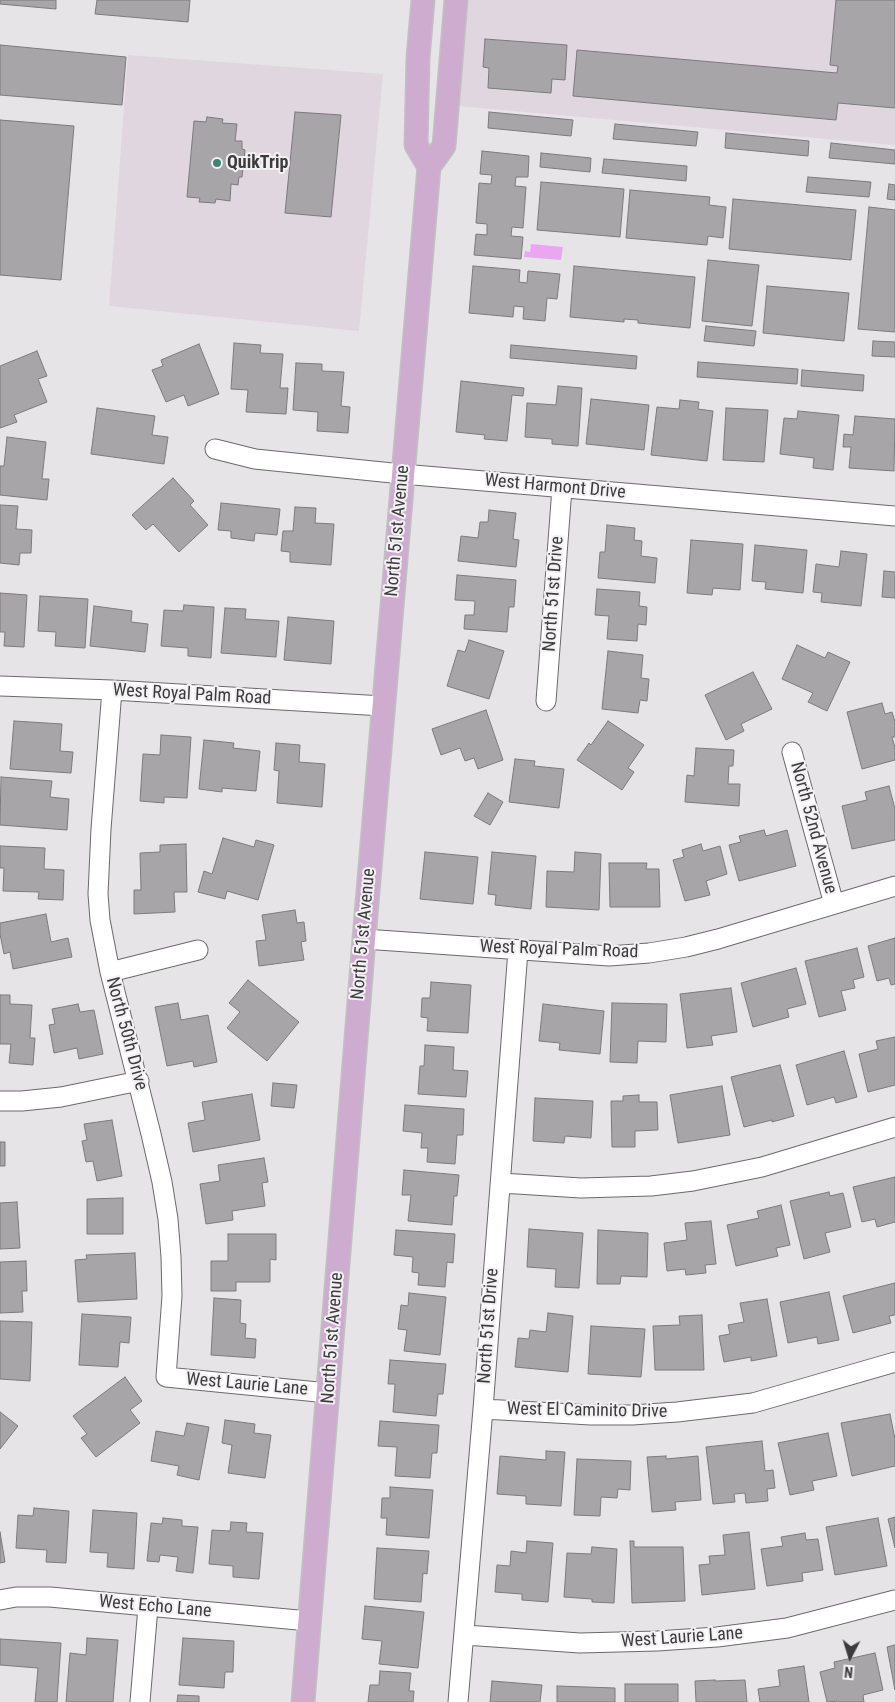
<!DOCTYPE html>
<html>
<head>
<meta charset="utf-8">
<style>
  body { margin:0 }
  #map { position:relative; width:895px; height:1702px; overflow:hidden; background:#e7e4e7; font-family:"Roboto Condensed",sans-serif }
  canvas { display:block }
  .north { position:absolute; left:825px; top:1632px; width:50px; height:50px; -webkit-text-stroke:4px #f4f1f4; paint-order:stroke; rotate:185deg; font-size:14px; font-weight:700; line-height:20px; text-align:center; color:#3d3c3d }
  .north::after { content:''; display:block; margin:auto; width:18px; height:22px; background:#3d3c3d; clip-path:polygon(50% 0,100% 100%,50% 72%,0 100%) }
</style>
</head>
<body>
<div id="map">
<canvas width="895" height="1702"></canvas>
<div class="north">N</div>
</div>
<script>
const g = document.querySelector('canvas').getContext('2d');
g.lineJoin = 'round';
function paint(path, color) {
  g.fillStyle = color;
  g.fill(path, 'evenodd');
}
function toPath(rows) {
  const path = new Path2D();
  for (const r of rows) {
    path.moveTo(r[0], r[1]);
    for (let i = 2; i < r.length; i += 2) path.lineTo(r[i], r[i + 1]);
  }
  return path;
}
function trace(path, color, width, dash) {
  g.strokeStyle = color;
  g.lineWidth = width;
  g.lineCap = dash ? 'butt' : 'round';
  g.setLineDash(dash || []);
  g.stroke(path);
}
function write(font, color, halo, rows, align = 'center') {
  g.font = font + ' "Roboto Condensed",sans-serif';
  g.lineWidth = 4;
  g.setLineDash([]);
  g.textBaseline = 'middle';
  g.strokeStyle = halo;
  g.fillStyle = color;
  for (const [text, x, y, turn = 0] of rows) {
    g.save();
    g.translate(x, y);
    g.rotate((+turn || 0) * Math.PI / 180);
    g.textAlign = isNaN(turn) ? turn : align;
    if (halo) g.strokeText(text, 0, 0);
    g.fillText(text, 0, 0);
    g.restore();
  }
}
paint(toPath([
  [467,0,895,0,895,145,458,106],
  [128,55,383,74,359,331,109,306]
]), '#dfd6e0');
paint(toPath([
  [531,244,563,247,561,260,524,257,525,251,530,252]
]), '#eba6f1');
const building = toPath([
  [0,0,56,0,56,9,0,4,0,0],
  [97,0,190,0,188,22,95,14,97,0],
  [836,0,895,0,895,108,838,103,836,120,573,96,577,50,837,73,838,66,830,65,836,0],
  [485,39,567,45,565,80,552,79,551,93,488,88,489,68,483,67,485,39],
  [0,45,126,57,122,105,0,95,0,45],
  [295,112,341,115,331,217,285,213,295,112],
  [489,112,573,120,571,136,488,128,489,112],
  [207,117,223,119,222,123,237,124,235,141,242,141,242,149,245,150,242,177,239,177,238,185,231,184,230,201,216,199,215,203,199,202,200,198,187,197,194,121,206,122,207,117],
  [0,120,74,126,61,280,0,275,0,120],
  [615,124,698,132,696,146,613,139,615,124],
  [726,133,809,141,808,156,725,148,726,133],
  [831,143,895,150,895,164,829,158,831,143],
  [482,151,529,156,528,177,516,177,515,186,526,187,523,228,512,227,511,236,523,237,521,259,474,255,476,234,487,235,487,224,476,223,479,183,491,184,492,175,480,174,482,151],
  [541,153,591,158,590,172,540,167,541,153],
  [604,159,687,166,686,181,602,173,604,159],
  [808,177,871,182,869,197,806,192,808,177],
  [541,182,624,189,620,237,537,230,541,182],
  [889,184,895,185,895,200,887,199,889,184],
  [630,190,710,197,709,205,726,207,723,238,708,236,707,245,626,238,630,190],
  [733,199,856,210,851,260,729,249,733,199],
  [869,207,895,210,895,332,858,329,869,207],
  [708,260,759,265,752,326,702,321,708,260],
  [473,266,520,270,519,282,527,283,528,271,560,274,557,299,547,298,545,321,523,319,524,307,514,306,513,317,469,313,473,266],
  [574,266,695,277,690,328,638,323,638,320,624,319,624,322,570,317,574,266],
  [767,286,849,293,844,341,763,333,767,286],
  [706,326,756,331,754,346,704,341,706,326],
  [873,341,895,342,895,357,872,356,873,341],
  [234,343,261,345,260,353,283,354,280,388,288,388,286,414,246,412,248,390,231,389,234,343],
  [199,344,219,394,188,406,184,395,166,402,152,370,163,366,161,360,199,344],
  [511,345,637,356,636,369,510,358,511,345],
  [37,351,47,376,38,379,47,402,14,415,17,422,0,428,0,366,37,351],
  [698,362,798,369,797,384,697,377,698,362],
  [296,363,322,364,322,371,344,372,341,406,350,407,348,433,317,431,318,412,293,410,296,363],
  [802,370,864,375,863,391,801,386,802,370],
  [461,381,524,388,523,396,512,395,507,441,484,439,485,435,456,432,461,381],
  [558,386,582,388,578,446,552,444,552,439,525,437,527,403,556,405,558,386],
  [591,399,649,405,644,450,586,444,591,399],
  [680,400,699,402,698,409,713,411,707,461,651,455,657,407,679,409,680,400],
  [97,408,155,416,152,435,168,437,164,464,91,454,97,408],
  [726,408,768,410,764,462,723,460,726,408],
  [798,411,839,415,833,470,813,468,814,458,780,454,784,418,797,419,798,411],
  [855,416,895,419,894,471,849,468,851,447,843,447,844,434,853,435,855,416],
  [7,437,46,442,42,479,49,479,47,500,0,495,0,466,4,466,7,437],
  [173,478,194,501,190,505,208,525,179,552,153,524,146,530,132,515,173,478],
  [221,503,280,509,277,535,255,533,254,541,231,538,231,531,218,530,221,503],
  [0,505,18,506,16,529,32,530,31,553,20,553,19,565,0,563,0,505],
  [295,507,316,508,315,523,334,524,331,565,290,562,290,552,281,551,283,531,293,531,295,507],
  [489,510,516,513,513,539,519,540,516,567,458,561,461,536,478,538,480,522,488,522,489,510],
  [607,525,635,528,634,540,642,541,641,556,657,558,655,583,598,578,600,552,605,552,607,525],
  [691,540,743,544,740,590,713,588,712,595,687,593,691,540],
  [755,545,807,550,803,593,765,589,766,582,752,581,755,545],
  [841,551,867,554,861,606,821,602,822,593,813,592,816,564,839,567,841,551],
  [884,571,895,572,895,598,882,597,884,571],
  [457,575,516,580,514,607,509,607,507,632,464,629,465,615,474,615,475,601,455,600,457,575],
  [597,589,640,592,639,606,647,607,646,625,638,624,637,641,607,639,609,616,595,615,597,589],
  [0,593,27,595,24,647,4,646,5,632,0,632,0,593],
  [40,596,88,599,85,648,55,646,56,632,38,631,40,596],
  [184,605,214,607,211,658,188,656,188,648,161,646,164,610,183,611,184,605],
  [94,606,132,611,131,622,148,624,145,652,90,646,94,606],
  [225,608,246,609,245,619,279,621,276,657,221,653,225,608],
  [288,617,334,621,331,664,284,660,288,617],
  [469,640,504,651,489,699,447,686,458,650,465,652,469,640],
  [797,645,825,658,828,652,850,662,827,711,808,702,813,693,782,679,797,645],
  [608,651,643,655,641,678,649,679,647,701,640,700,638,713,602,709,608,651],
  [753,672,772,709,741,724,744,731,726,740,705,695,753,672],
  [882,703,885,714,892,712,895,722,895,737,892,737,895,748,895,760,862,769,847,712,882,703],
  [486,710,503,760,478,769,474,758,465,761,460,748,441,755,432,729,486,710],
  [14,721,62,724,60,751,73,752,71,773,10,769,14,721],
  [608,721,644,745,628,768,634,772,622,790,577,760,589,743,591,745,608,721],
  [161,735,191,737,187,798,164,797,164,803,140,801,143,754,160,755,161,735],
  [204,740,234,743,233,748,260,751,256,791,222,788,222,792,199,789,204,740],
  [276,743,300,745,299,762,325,764,322,807,277,803,279,771,274,770,276,743],
  [696,748,734,750,733,766,729,766,728,784,740,784,739,806,685,802,687,775,694,776,696,748],
  [515,759,535,761,534,766,564,769,559,808,509,802,515,759],
  [1,777,52,781,50,797,69,799,67,830,0,825,1,777],
  [889,786,895,809,895,840,852,849,842,806,867,800,865,792,889,786],
  [488,793,503,802,490,825,474,816,488,793],
  [764,830,766,836,787,830,796,866,739,881,729,845,741,842,739,836,764,830],
  [223,838,254,847,256,840,274,845,258,900,227,891,225,899,198,892,204,871,212,874,223,838],
  [186,844,187,892,174,892,175,912,134,914,134,890,141,890,140,853,160,852,160,845,186,844],
  [701,844,703,851,720,846,727,874,706,881,710,895,685,901,673,860,684,857,682,850,701,844],
  [0,846,45,848,44,869,64,870,63,900,38,899,39,892,3,891,4,868,0,868,0,846],
  [425,852,478,857,473,904,420,899,425,852],
  [492,852,536,856,531,909,495,905,496,895,488,894,492,852],
  [575,852,601,854,599,910,546,907,547,871,574,872,575,852],
  [609,863,647,863,646,869,659,869,660,907,610,907,609,863],
  [295,910,297,923,304,922,306,941,301,942,304,960,259,966,256,941,266,940,262,915,295,910],
  [46,914,51,942,68,938,72,957,13,969,10,952,4,954,0,934,0,923,46,914],
  [895,938,895,984,891,985,889,978,877,981,868,946,895,938],
  [857,948,864,977,853,980,855,988,841,991,846,1010,819,1017,805,961,857,948],
  [796,968,806,1004,787,1009,789,1017,753,1027,741,983,796,968],
  [248,980,299,1022,267,1061,227,1028,240,1012,229,1003,248,980],
  [431,982,471,985,468,1033,427,1031,428,1018,421,1017,422,998,430,998,431,982],
  [731,988,737,1032,711,1036,713,1045,687,1048,680,994,731,988],
  [0,995,10,995,10,1004,32,1005,30,1038,35,1038,33,1065,9,1063,11,1044,0,1044,0,995],
  [178,1003,181,1020,208,1015,217,1062,194,1067,193,1061,167,1066,155,1007,178,1003],
  [612,1003,667,1004,666,1042,638,1041,637,1063,610,1062,612,1003],
  [78,1004,80,1012,94,1010,103,1054,79,1059,77,1048,54,1053,49,1025,55,1024,52,1009,78,1004],
  [543,1004,604,1011,600,1054,559,1050,560,1043,539,1041,543,1004],
  [895,1037,895,1085,868,1092,859,1054,878,1049,876,1041,895,1037],
  [425,1045,454,1047,453,1070,468,1071,466,1097,418,1094,420,1066,424,1066,425,1045],
  [844,1051,857,1097,836,1103,834,1097,807,1105,796,1065,844,1051],
  [780,1065,794,1116,772,1122,772,1120,744,1127,731,1077,780,1065],
  [273,1083,297,1085,294,1108,271,1106,273,1083],
  [722,1086,730,1135,678,1143,670,1095,722,1086],
  [252,1094,260,1140,193,1152,188,1123,205,1120,202,1102,252,1094],
  [639,1095,639,1102,657,1102,658,1130,635,1131,635,1147,612,1147,611,1101,623,1101,623,1096,639,1095],
  [535,1098,593,1101,591,1138,565,1136,564,1143,533,1141,535,1098],
  [405,1105,464,1109,463,1135,457,1135,455,1164,427,1162,428,1148,421,1148,422,1133,403,1131,405,1105],
  [112,1120,122,1176,97,1181,93,1161,86,1162,82,1141,87,1140,84,1124,112,1120],
  [0,1142,5,1142,5,1166,0,1166,0,1142],
  [264,1158,268,1182,262,1183,265,1206,232,1211,233,1220,206,1224,200,1184,220,1181,218,1165,264,1158],
  [404,1170,459,1175,457,1196,454,1196,452,1225,408,1221,411,1195,402,1195,404,1170],
  [895,1177,895,1222,877,1227,875,1219,862,1222,853,1187,895,1177],
  [829,1192,830,1196,843,1193,851,1227,825,1233,830,1252,804,1259,790,1201,829,1192],
  [123,1198,123,1234,87,1234,87,1199,123,1198],
  [17,1202,20,1248,0,1249,0,1203,17,1202],
  [781,1205,790,1245,776,1248,778,1256,736,1266,727,1225,759,1218,757,1211,781,1205],
  [711,1221,716,1264,705,1265,706,1273,686,1275,685,1269,667,1271,664,1243,687,1240,685,1223,711,1221],
  [529,1229,583,1233,579,1288,555,1287,556,1269,527,1267,529,1229],
  [396,1230,455,1234,453,1263,447,1262,445,1287,418,1285,419,1273,412,1272,413,1257,394,1255,396,1230],
  [598,1230,648,1233,647,1277,621,1276,620,1284,597,1284,598,1230],
  [228,1234,276,1234,276,1260,270,1259,270,1282,236,1282,236,1291,211,1291,211,1261,228,1261,228,1234],
  [135,1253,137,1299,78,1302,75,1260,87,1259,86,1255,135,1253],
  [26,1261,27,1291,22,1291,23,1312,0,1313,0,1262,26,1261],
  [895,1283,895,1315,889,1316,891,1323,853,1333,843,1296,895,1283],
  [829,1292,839,1340,818,1344,817,1337,788,1343,780,1302,829,1292],
  [409,1293,446,1297,440,1355,404,1351,407,1330,398,1329,401,1305,408,1306,409,1293],
  [214,1298,241,1300,240,1323,246,1324,245,1338,256,1339,255,1358,211,1355,214,1298],
  [767,1299,777,1356,751,1361,751,1357,724,1362,719,1336,730,1334,728,1325,744,1322,740,1303,767,1299],
  [548,1313,573,1316,568,1372,515,1367,518,1338,529,1339,530,1330,546,1332,548,1313],
  [82,1314,131,1317,129,1343,120,1342,118,1367,79,1365,82,1314],
  [702,1315,704,1370,655,1370,653,1326,680,1325,679,1316,702,1315],
  [0,1321,32,1322,30,1381,0,1379,0,1321],
  [591,1326,645,1329,641,1377,588,1374,591,1326],
  [390,1360,446,1364,443,1394,438,1394,436,1416,393,1412,395,1384,388,1384,390,1360],
  [125,1377,142,1401,130,1410,140,1423,96,1457,81,1438,87,1434,73,1416,125,1377],
  [0,1412,18,1426,0,1449,0,1412],
  [890,1414,895,1439,895,1466,852,1476,841,1423,890,1414],
  [225,1420,255,1424,254,1433,271,1435,265,1478,228,1473,232,1445,222,1443,225,1420],
  [380,1421,439,1425,437,1453,432,1453,430,1478,395,1476,397,1447,378,1446,380,1421],
  [187,1423,209,1427,199,1480,177,1475,179,1466,151,1461,156,1431,184,1436,187,1423],
  [828,1433,837,1476,812,1481,814,1490,790,1495,778,1443,828,1433],
  [762,1441,765,1471,773,1470,775,1488,767,1489,768,1501,746,1503,745,1493,734,1494,735,1502,713,1504,706,1447,762,1441],
  [546,1451,565,1452,561,1506,526,1504,526,1496,497,1494,500,1456,546,1460,546,1451],
  [666,1456,666,1459,698,1456,701,1500,675,1502,676,1510,652,1512,647,1457,666,1456],
  [577,1459,631,1461,630,1490,618,1489,617,1498,601,1497,600,1516,574,1515,577,1459],
  [390,1487,433,1490,429,1538,386,1535,387,1518,381,1518,382,1498,390,1498,390,1487],
  [34,1508,69,1511,66,1563,46,1562,47,1550,16,1548,18,1515,33,1516,34,1508],
  [93,1510,137,1513,134,1569,107,1567,108,1553,90,1552,93,1510],
  [895,1517,895,1548,888,1519,895,1517],
  [163,1518,182,1520,182,1526,198,1527,193,1573,176,1571,178,1557,160,1555,159,1562,147,1561,151,1523,162,1524,163,1518],
  [878,1518,887,1566,835,1575,826,1527,878,1518],
  [231,1522,247,1523,246,1532,263,1533,259,1579,233,1577,233,1566,209,1564,212,1530,230,1531,231,1522],
  [0,1532,5,1562,0,1563,0,1532],
  [749,1532,755,1589,702,1595,699,1565,710,1564,709,1556,725,1555,723,1535,749,1532],
  [805,1533,806,1540,818,1539,823,1570,802,1573,803,1581,767,1586,761,1549,783,1546,781,1537,805,1533],
  [527,1541,553,1543,548,1602,522,1600,522,1594,495,1592,497,1565,510,1566,511,1551,526,1553,527,1541],
  [630,1541,634,1541,634,1547,683,1547,685,1601,632,1603,630,1541],
  [592,1547,617,1549,614,1603,592,1602,592,1599,564,1597,567,1553,591,1554,592,1547],
  [377,1548,429,1551,427,1574,423,1573,421,1602,374,1599,377,1548],
  [365,1606,424,1612,418,1668,379,1664,382,1641,362,1639,365,1606],
  [87,1638,118,1640,113,1702,66,1702,70,1653,86,1655,87,1638],
  [183,1638,234,1641,233,1672,225,1672,224,1688,179,1685,183,1638],
  [0,1639,61,1643,57,1702,35,1702,38,1668,0,1665,0,1639],
  [895,1645,895,1690,887,1647,895,1645],
  [875,1653,883,1690,863,1695,864,1702,839,1702,838,1701,827,1702,820,1672,835,1668,834,1662,875,1653],
  [804,1666,809,1702,760,1702,758,1689,780,1686,778,1670,804,1666],
  [380,1671,411,1673,409,1691,414,1691,413,1702,368,1702,370,1685,379,1685,380,1671],
  [715,1680,715,1681,745,1680,747,1702,696,1702,695,1681,715,1680],
  [492,1681,542,1685,540,1702,490,1702,492,1681],
  [625,1684,678,1684,678,1702,625,1702,625,1684],
  [557,1686,615,1688,615,1702,557,1702,557,1686],
  [178,1695,199,1696,199,1702,177,1702,178,1695]
]);
paint(building, '#a8a5a8');
trace(building, '#7d7a7e', 1);
const minor = toPath([
  [215,449,255,459,402,474,895,516],
  [0,686,112,690,383,706],
  [112,690,101,829,98,894,100,920,110,972,151,1134,162,1182,168,1219,171,1257,172,1296,166,1377,328,1393],
  [546,701,562,488],
  [792,752,834,904],
  [364,939,609,956,649,953,686,947,718,939,895,886],
  [110,972,198,950],
  [0,1101,22,1101,61,1097,139,1081],
  [501,1183,581,1188,651,1186,693,1181,762,1167,895,1127],
  [483,1409,591,1415,632,1415,677,1412,753,1403,895,1362],
  [0,1600,16,1597,50,1597,309,1621],
  [465,1635,580,1643,657,1641,717,1637,787,1628,895,1600],
  [140,1702,148,1607],
  [458,1702,483,1409,518,950]
]);
const major = toPath([
  [423,0,418,58,416,145,429,167],
  [303,1702,364,939,429,167,444,146,456,0]
]);
trace(minor, '#6c696c', 21);
trace(major, '#c1c1c1', 25);
trace(minor, '#fff', 19);
trace(major, '#cdaccf', 22);
for (const [x, y, r, color] of [
  [217,163,5,"#438372"]
]) {
  const dot = new Path2D();
  dot.arc(x, y, r, 0, 2 * Math.PI);
  g.fillStyle = color;
  g.fill(dot);
  trace(dot, '#f4f1f4', 2);
}
write('bold 18px', '#3d3c3d', '#f4f1f4', [
  ["QuikTrip",227,163]
], 'left');
write('18px', '#3d3c3d', '#f4f1f4', [
  ["West Harmont Drive",555,487,5],
  ["North 51st Avenue",398,531,-85],
  ["North 51st Drive",554,594,-86],
  ["West Royal Palm Road",192,695,3],
  ["North 52nd Avenue",813,828,75],
  ["North 51st Avenue",364,934,-85],
  ["West Royal Palm Road",559,950,2],
  ["North 50th Drive",126,1034,75],
  ["North 51st Drive",489,1326,-86],
  ["North 51st Avenue",333,1338,-86],
  ["West Laurie Lane",247,1385,5],
  ["West El Caminito Drive",587,1411,1],
  ["West Echo Lane",155,1607,5],
  ["West Laurie Lane",682,1638,-4]
]);
</script>
</body>
</html>
